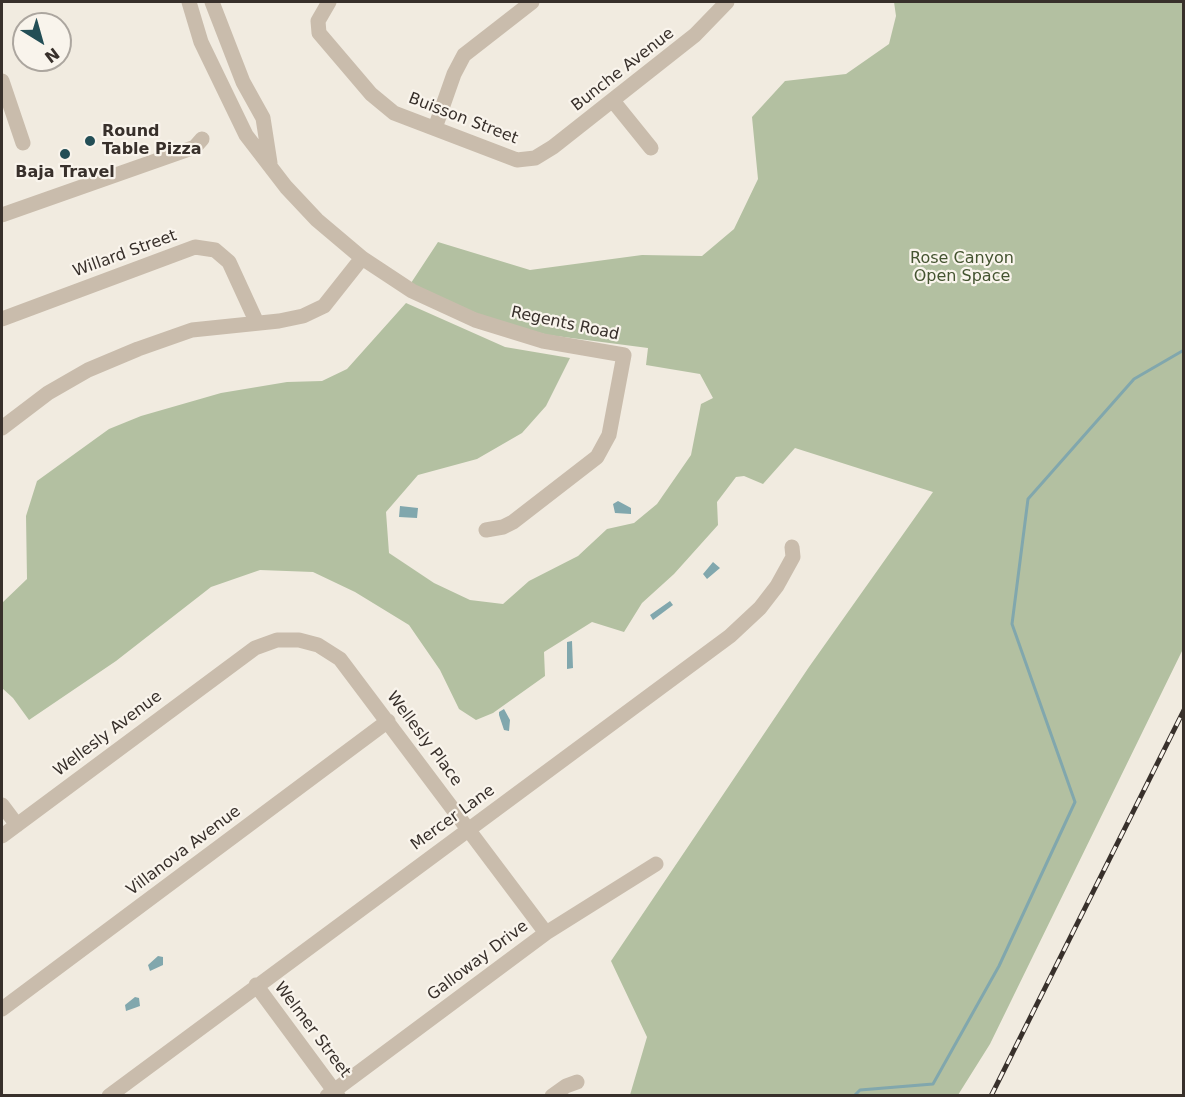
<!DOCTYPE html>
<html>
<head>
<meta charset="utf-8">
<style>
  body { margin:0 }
  #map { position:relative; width:1185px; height:1097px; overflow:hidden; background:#f1ebe0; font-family:"DejaVu Sans",sans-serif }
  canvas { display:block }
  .frame { position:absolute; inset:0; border:3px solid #38302b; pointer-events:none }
  .north { position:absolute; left:12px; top:12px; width:60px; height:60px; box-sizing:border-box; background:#f9f4ec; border:2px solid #aca69f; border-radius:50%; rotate:143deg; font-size:16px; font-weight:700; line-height:24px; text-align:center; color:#38302b }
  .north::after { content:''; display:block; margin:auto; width:21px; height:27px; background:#234e56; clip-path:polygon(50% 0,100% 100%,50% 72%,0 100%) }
</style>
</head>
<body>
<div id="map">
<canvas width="1185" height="1097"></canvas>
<div class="frame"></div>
<div class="north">N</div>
</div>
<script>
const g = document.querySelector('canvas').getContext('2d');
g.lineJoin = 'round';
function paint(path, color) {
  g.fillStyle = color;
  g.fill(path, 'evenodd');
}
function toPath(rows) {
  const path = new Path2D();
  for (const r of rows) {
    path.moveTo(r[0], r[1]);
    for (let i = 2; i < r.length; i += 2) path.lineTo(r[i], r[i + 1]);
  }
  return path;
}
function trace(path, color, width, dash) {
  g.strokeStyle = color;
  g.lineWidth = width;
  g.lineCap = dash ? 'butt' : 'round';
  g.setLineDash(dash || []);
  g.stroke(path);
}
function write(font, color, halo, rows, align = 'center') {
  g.font = font + ' "DejaVu Sans",sans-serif';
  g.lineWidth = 4.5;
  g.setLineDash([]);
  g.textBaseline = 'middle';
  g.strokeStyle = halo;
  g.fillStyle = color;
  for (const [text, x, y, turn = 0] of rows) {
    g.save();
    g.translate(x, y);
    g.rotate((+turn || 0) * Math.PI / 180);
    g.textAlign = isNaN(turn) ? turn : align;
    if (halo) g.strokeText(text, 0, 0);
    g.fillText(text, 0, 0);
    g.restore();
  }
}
paint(toPath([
  [894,2,1183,2,1183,649,990,1044,958,1095,630,1095,647,1037,611,961,809,667,933,492,795,448,763,484,744,476,736,477,717,502,718,525,674,574,642,603,624,632,592,622,544,652,545,676,493,713,476,720,459,709,440,670,409,625,355,592,313,572,260,570,211,587,116,661,29,720,13,698,2,688,2,603,27,579,26,516,37,481,109,429,141,416,221,393,287,382,322,381,347,369,406,303,505,347,570,358,546,406,522,433,477,459,418,475,386,512,389,553,434,583,470,600,503,604,529,581,578,556,607,529,634,523,657,504,691,455,701,404,713,398,700,374,646,365,648,348,548,335,494,320,444,301,411,283,438,242,530,270,642,255,702,256,734,229,758,179,752,117,785,81,846,74,889,44,896,16]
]), '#b3c0a1');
paint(toPath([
  [618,501,631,508,631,514,615,513,613,504],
  [400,506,418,508,417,518,399,517],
  [713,562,720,568,707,579,703,574],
  [670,601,673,605,653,620,650,615],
  [572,641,573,668,567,669,567,642],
  [504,709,510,720,509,731,504,730,499,715,499,712],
  [158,956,163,957,163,965,150,971,148,965],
  [135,997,139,998,140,1006,126,1011,125,1005]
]), '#81a7ad');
trace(toPath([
  [854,1096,860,1090,933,1084,999,966,1075,802,1012,624,1028,499,1134,379,1184,350]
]), '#81a7ad', 3);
trace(toPath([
  [189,2,201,42,246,135,286,187,317,220,362,258,412,291,475,320,543,341,624,355,609,435,597,457,513,522,503,527,486,530],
  [212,2,243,82,263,118,270,163],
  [329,2,318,21,319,33,371,94,394,113,517,160,535,158,553,147,695,35,727,2],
  [2,81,23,143],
  [613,101,651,148],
  [435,128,454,74,464,55,532,2],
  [2,215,195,147,202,139],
  [2,319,195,247,215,250,229,262,257,323],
  [2,428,48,393,88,370,138,349,192,330,279,321,303,316,324,306,362,258],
  [2,805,17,825],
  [2,836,255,648,277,640,299,640,318,645,340,659,546,933],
  [256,985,338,1096],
  [2,1009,388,721],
  [109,1096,730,636,760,608,777,586,793,557,792,547],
  [327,1096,546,933,656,864],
  [552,1096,566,1086,577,1082]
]), '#c9bcac', 15);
const rail = toPath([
  [991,1096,1184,710]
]);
trace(rail, '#38302b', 5);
trace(rail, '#f9f4ec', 3, [9]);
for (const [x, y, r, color] of [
  [90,141,6,"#234e56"],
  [65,154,6,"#234e56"]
]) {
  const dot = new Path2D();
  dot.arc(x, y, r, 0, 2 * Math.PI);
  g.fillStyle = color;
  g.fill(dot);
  trace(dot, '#f9f4ec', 2);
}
write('16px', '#38302b', '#f9f4ec', [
  ["Bunche Avenue",623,70,-38],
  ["Buisson Street",463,119,21],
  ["Willard Street",125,254,-20],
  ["Regents Road",565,324,12],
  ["Wellesly Avenue",108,734,-37],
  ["Wellesly Place",424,739,53],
  ["Mercer Lane",453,818,-36],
  ["Villanova Avenue",184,851,-37],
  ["Galloway Drive",478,961,-37],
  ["Welmer Street",312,1030,53]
]);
write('bold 16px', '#38302b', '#f9f4ec', [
  ["Round",102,132],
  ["Table Pizza",102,150],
  ["Baja Travel",65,173,"center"]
], 'left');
write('16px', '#445430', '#f9f4ec', [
  ["Rose Canyon",962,259],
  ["Open Space",962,277]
]);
</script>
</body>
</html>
